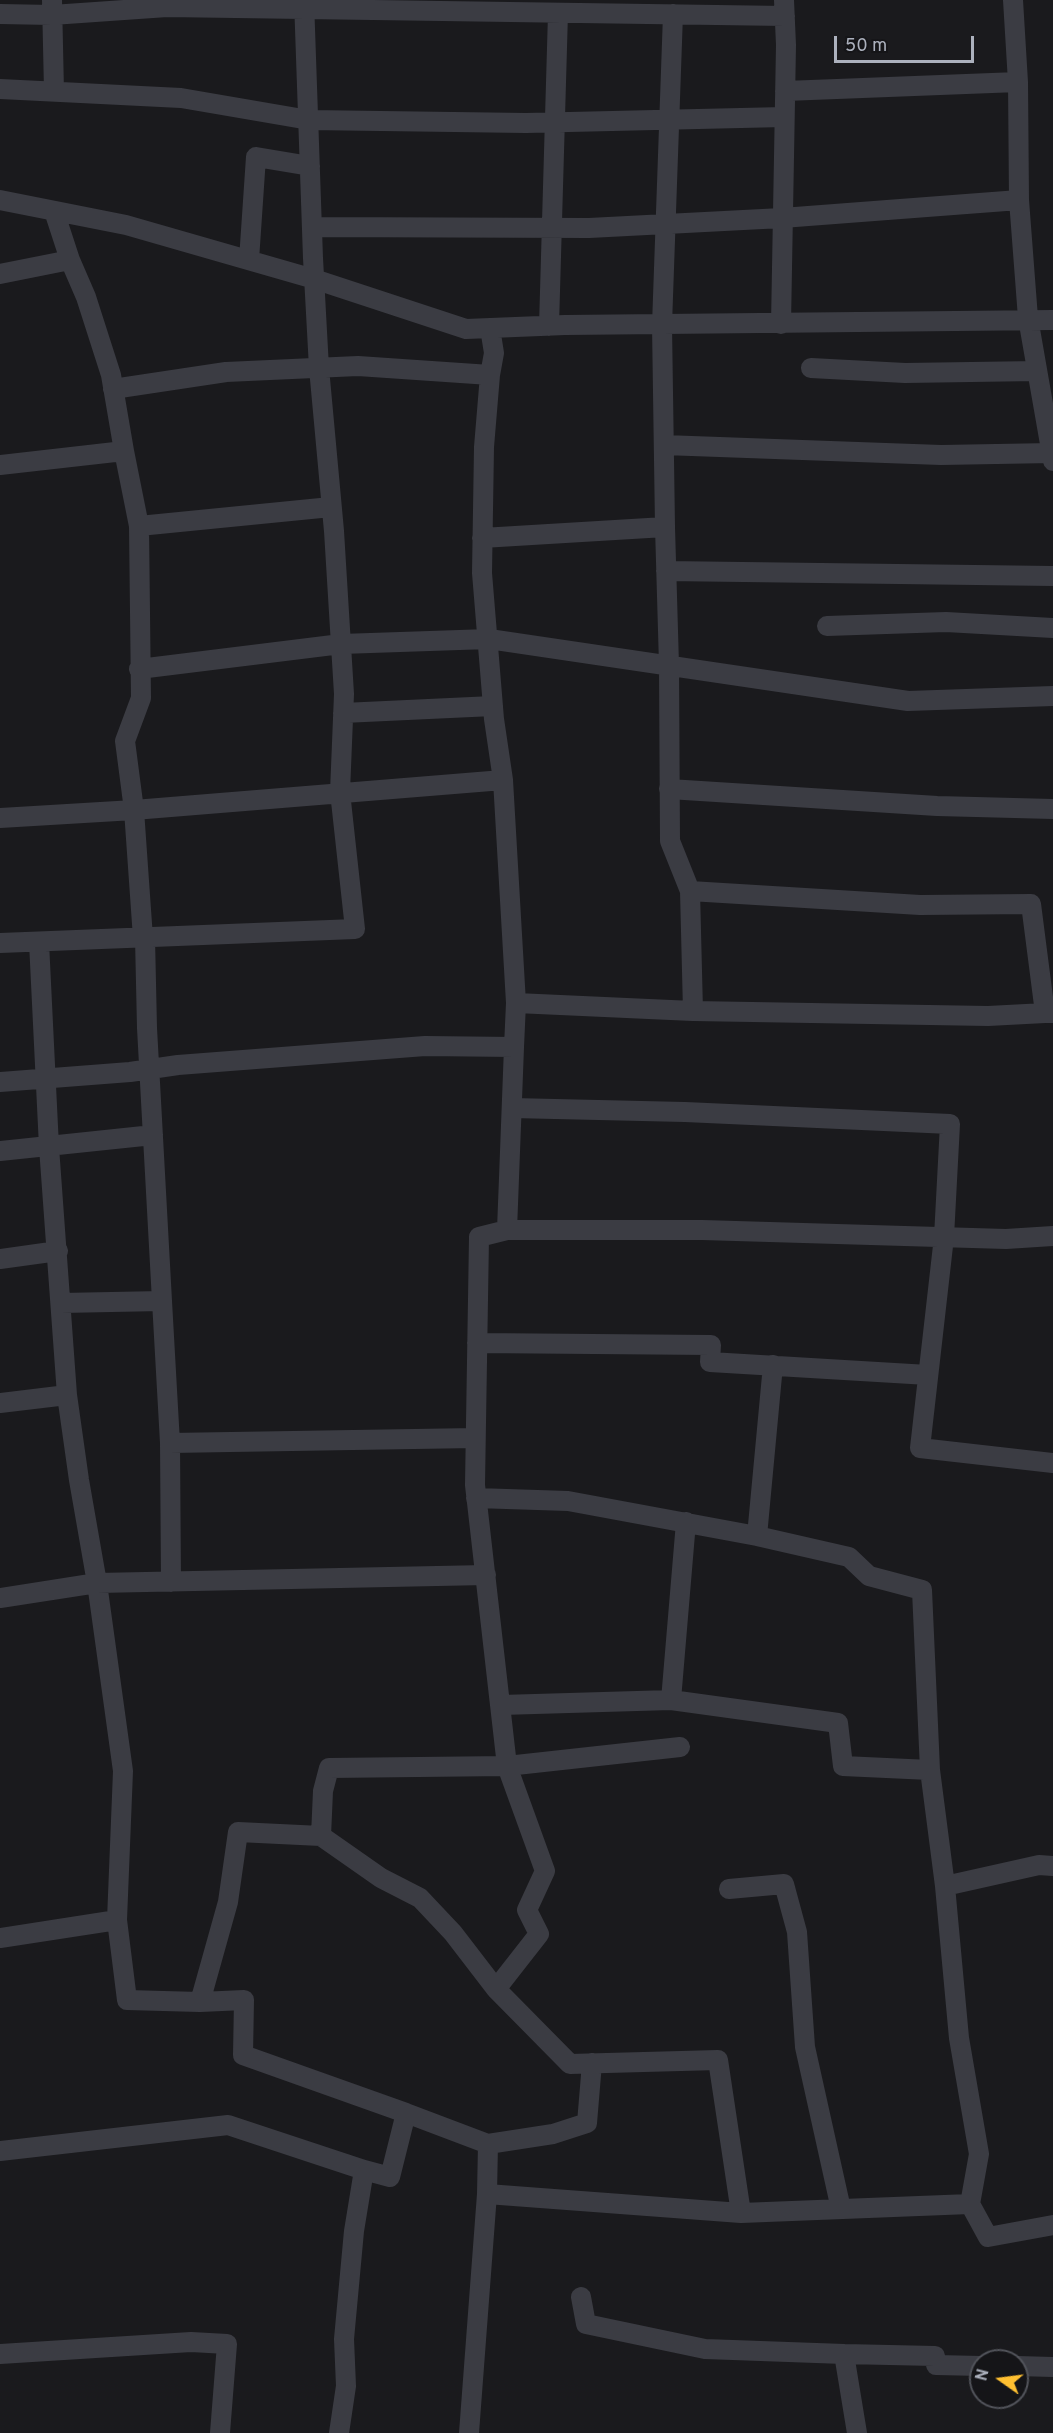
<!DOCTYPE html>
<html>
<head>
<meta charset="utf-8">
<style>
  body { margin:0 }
  #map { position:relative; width:1053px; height:2433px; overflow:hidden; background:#1a1a1d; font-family:Overpass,sans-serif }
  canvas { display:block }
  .north { position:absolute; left:969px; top:2349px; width:60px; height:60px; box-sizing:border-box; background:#151518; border:2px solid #51535a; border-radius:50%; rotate:284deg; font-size:16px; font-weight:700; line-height:24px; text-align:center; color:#acb1bd }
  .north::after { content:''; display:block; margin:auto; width:21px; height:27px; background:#ffc031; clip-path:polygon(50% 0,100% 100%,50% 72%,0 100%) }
  .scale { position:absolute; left:834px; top:36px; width:140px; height:27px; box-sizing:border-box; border:3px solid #acb1bd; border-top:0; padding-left:8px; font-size:18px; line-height:21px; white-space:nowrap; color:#acb1bd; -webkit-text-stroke:4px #151518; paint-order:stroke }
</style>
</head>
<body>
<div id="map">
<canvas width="1053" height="2433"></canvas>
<div class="north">N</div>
<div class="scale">50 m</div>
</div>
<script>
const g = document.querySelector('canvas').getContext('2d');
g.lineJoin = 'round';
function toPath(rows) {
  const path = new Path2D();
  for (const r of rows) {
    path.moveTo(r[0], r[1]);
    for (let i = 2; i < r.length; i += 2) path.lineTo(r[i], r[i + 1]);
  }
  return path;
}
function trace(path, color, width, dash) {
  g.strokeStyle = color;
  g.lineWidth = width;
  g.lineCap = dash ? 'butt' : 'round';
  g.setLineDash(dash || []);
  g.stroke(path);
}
trace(toPath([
  [52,0,54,91],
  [1013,0,1018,82,1019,200,1028,318,1053,461],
  [0,14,52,15,167,7,785,16],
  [0,89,181,98,309,120,526,123,784,117],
  [785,91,1018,82],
  [0,200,126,225,314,279,466,329,565,325,1053,320],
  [312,227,589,228,782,218,1019,200],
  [249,260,256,157,310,166],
  [0,274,70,260,54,211],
  [781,324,786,45,784,0],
  [549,326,558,13],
  [490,328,494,353,490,375,484,447,482,573,494,719,503,780,516,1003,514,1047],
  [811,368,905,373,1037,371],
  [113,389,226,372,358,366,490,375],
  [664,445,941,455,1052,453],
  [124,451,139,526,331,507],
  [0,465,124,451,111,375,86,297,70,260],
  [139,526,141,698,125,741,134,810,143,938],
  [665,527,669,665,670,841,690,891],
  [482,538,665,527,662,325,673,14],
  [666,571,1053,576],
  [827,626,946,622,1053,628],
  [139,669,341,644,489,639,908,701,1053,696],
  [343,713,493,706],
  [669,789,937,806,1053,809],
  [0,818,134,810,503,780],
  [39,942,49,1147,67,1395,79,1480,97,1583,123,1771,117,1920,127,2000,200,2002,228,1902,238,1832,321,1836,323,1791,329,1768,507,1766,680,1747],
  [0,943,355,929,340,792,344,694,334,531,319,368,313,258,304,0],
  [516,1003,693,1011,690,891,920,905,1031,904,1045,1013,1053,1013],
  [693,1011,988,1016,1045,1013],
  [0,1082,130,1072,178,1065,425,1046,514,1047,507,1230,702,1230,1006,1239,1053,1236],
  [512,1108,685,1112,950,1124,944,1237,920,1448,1053,1463],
  [0,1151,153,1135],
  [507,1230,479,1237,475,1485,507,1766,545,1871,527,1910,539,1934,496,1989,570,2064,718,2060,741,2213,970,2204,988,2237,1053,2225],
  [0,1259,58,1251],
  [162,1301,170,1443,171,1582],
  [61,1303,162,1301,147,1028,145,938],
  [477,1343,711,1345,710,1362,928,1375],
  [0,1403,67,1395],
  [170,1443,475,1438],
  [476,1498,568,1501,757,1536,849,1557,869,1576,922,1590,930,1770,843,1766,838,1723,671,1700,501,1705],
  [757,1536,773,1365],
  [0,1598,97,1583,486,1575],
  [671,1700,686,1522],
  [930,1770,945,1886,1039,1865,1053,1866],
  [321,1836,381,1878,420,1898,453,1933,496,1989],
  [945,1886,959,2038,979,2154,970,2204],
  [729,1889,784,1884,797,1932,805,2047,841,2209],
  [0,1938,117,1920],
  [200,2002,244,2000,243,2055,406,2113],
  [0,2151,228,2125,364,2170],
  [487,2194,488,2144],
  [581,2297,586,2324,705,2349,844,2354,857,2433],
  [0,2354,191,2342,227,2344,220,2433],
  [844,2354,935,2356,936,2365,981,2366],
  [1017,2366,1053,2367],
  [339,2433,346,2386,344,2339,354,2231,364,2170,390,2177,406,2113,488,2144,553,2134,587,2123,592,2063],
  [469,2433,487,2194,741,2213]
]), '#3b3c43', 20);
</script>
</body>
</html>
